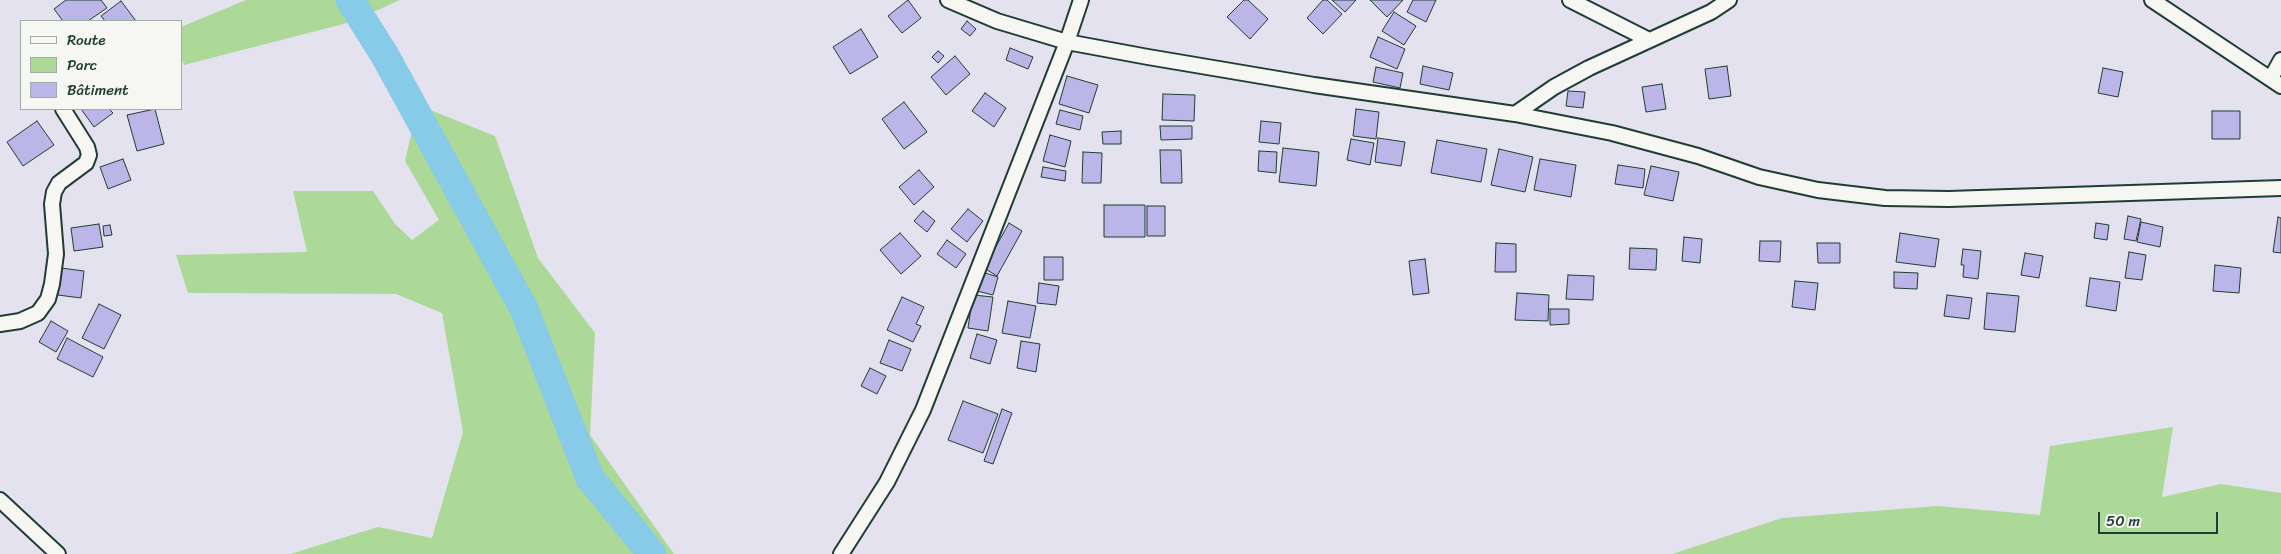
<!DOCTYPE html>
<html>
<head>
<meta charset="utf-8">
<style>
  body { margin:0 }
  #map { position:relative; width:2281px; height:554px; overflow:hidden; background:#e5e2ef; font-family:Sriracha,sans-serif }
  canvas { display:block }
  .legend { position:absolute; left:20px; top:20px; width:162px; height:90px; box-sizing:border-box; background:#f6f6f2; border:1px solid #a0aca6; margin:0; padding:6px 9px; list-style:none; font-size:15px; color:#1f3d34 }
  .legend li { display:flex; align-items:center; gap:10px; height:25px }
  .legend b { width:25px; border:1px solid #a0aca6 }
  .scale { position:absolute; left:2098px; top:512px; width:120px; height:22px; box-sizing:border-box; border:2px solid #1f3d34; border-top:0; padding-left:6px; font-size:15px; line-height:18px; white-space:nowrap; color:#1f3d34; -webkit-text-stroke:4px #f6f6f2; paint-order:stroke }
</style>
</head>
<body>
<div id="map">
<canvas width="2281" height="554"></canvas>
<ul class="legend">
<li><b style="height:6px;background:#f6f6f2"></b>Route</li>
<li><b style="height:14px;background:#acd997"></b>Parc</li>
<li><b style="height:14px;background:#bcb5e7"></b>Bâtiment</li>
</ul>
<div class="scale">50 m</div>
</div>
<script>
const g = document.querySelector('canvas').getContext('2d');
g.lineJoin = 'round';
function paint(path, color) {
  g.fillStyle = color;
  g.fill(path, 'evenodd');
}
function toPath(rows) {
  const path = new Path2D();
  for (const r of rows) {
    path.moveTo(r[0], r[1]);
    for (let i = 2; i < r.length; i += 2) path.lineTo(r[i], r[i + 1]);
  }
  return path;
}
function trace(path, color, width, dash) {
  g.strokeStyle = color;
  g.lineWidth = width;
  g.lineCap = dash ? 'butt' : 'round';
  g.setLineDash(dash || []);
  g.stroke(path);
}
paint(toPath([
  [246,0,400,0,351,22,184,65,181,57,181,27],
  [418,105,495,136,538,258,595,333,590,435,674,554,290,554,378,527,432,538,463,432,442,313,396,294,188,293,176,255,307,252,293,191,373,191,395,224,412,240,439,220,405,161],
  [2173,427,2162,497,2221,484,2281,493,2281,554,1672,554,1782,518,1938,506,2040,515,2050,446]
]), '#acd997');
trace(toPath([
  [350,0,384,54,524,309,590,478,652,554]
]), '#87cbe8', 29);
const building = toPath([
  [66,0,101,0,107,8,88,21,63,21,54,9,66,0],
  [908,0,921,18,902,33,888,16,908,0],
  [1244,0,1248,0,1268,19,1250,39,1227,17,1244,0],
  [1323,0,1327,0,1342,14,1323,34,1307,18,1323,0],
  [1332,0,1356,0,1345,12,1332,0],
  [1370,0,1403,0,1387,17,1370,0],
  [1413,0,1436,0,1426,22,1407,12,1413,0],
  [121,1,136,21,105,21,101,16,121,1],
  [1394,12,1416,26,1404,45,1382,31,1394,12],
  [967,21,976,29,970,36,961,29,967,21],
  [861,29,878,57,850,74,833,47,861,29],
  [1378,37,1405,49,1397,69,1370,57,1378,37],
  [1010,48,1033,57,1028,69,1006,60,1010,48],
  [938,51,944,56,938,63,932,57,938,51],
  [955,56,970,74,946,95,931,77,955,56],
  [1423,66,1453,73,1449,90,1420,84,1423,66],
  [1727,66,1731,96,1709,99,1705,69,1727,66],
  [1376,67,1403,73,1400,88,1373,82,1376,67],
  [2103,68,2123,72,2118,97,2098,93,2103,68],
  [1067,76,1098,85,1089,113,1059,104,1067,76],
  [1662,84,1666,109,1646,112,1642,87,1662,84],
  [1568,91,1585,92,1583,108,1566,106,1568,91],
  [985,93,1006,108,994,127,972,111,985,93],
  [1163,94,1195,95,1194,121,1162,120,1163,94],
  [904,102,927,132,904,149,882,119,904,102],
  [81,109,109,109,113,113,94,127,81,109],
  [155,109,164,144,137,151,127,115,155,109],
  [1356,109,1379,112,1376,139,1353,136,1356,109],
  [1060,110,1083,116,1080,130,1056,124,1060,110],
  [2212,111,2240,111,2240,139,2212,139,2212,111],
  [37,121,54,145,23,166,7,142,37,121],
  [1261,121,1281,123,1279,144,1259,142,1261,121],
  [1160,126,1192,126,1192,139,1161,140,1160,126],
  [1121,131,1121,144,1103,144,1102,132,1121,131],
  [1050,135,1071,141,1065,167,1043,161,1050,135],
  [1378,138,1405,142,1401,166,1375,162,1378,138],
  [1351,139,1374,143,1370,165,1347,160,1351,139],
  [1437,140,1487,149,1481,182,1431,173,1437,140],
  [1283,148,1319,152,1316,186,1279,182,1283,148],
  [1499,149,1533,157,1525,192,1491,185,1499,149],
  [1160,150,1181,150,1182,183,1161,183,1160,150],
  [1259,151,1277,152,1276,173,1258,171,1259,151],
  [1083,152,1102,153,1101,183,1082,183,1083,152],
  [123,159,131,180,108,189,100,167,123,159],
  [1540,159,1576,165,1571,197,1534,190,1540,159],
  [1618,165,1645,169,1643,188,1615,184,1618,165],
  [1651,166,1679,172,1673,201,1644,195,1651,166],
  [1043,167,1066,171,1065,181,1041,177,1043,167],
  [919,170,934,187,914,205,899,187,919,170],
  [1104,205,1145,205,1145,237,1104,237,1104,205],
  [1147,206,1165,206,1165,236,1147,236,1147,206],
  [968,209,983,221,967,242,951,229,968,209],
  [923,211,935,221,927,232,914,221,923,211],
  [2128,216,2141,219,2136,241,2124,239,2128,216],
  [2278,217,2281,218,2281,253,2273,252,2278,217],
  [2141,222,2163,227,2160,247,2137,242,2141,222],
  [1009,223,1022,231,997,276,984,268,1009,223],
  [2096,223,2109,225,2107,240,2094,238,2096,223],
  [99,224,103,247,74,251,71,228,99,224],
  [110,225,112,235,104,236,103,226,110,225],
  [900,233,921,256,901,274,880,250,900,233],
  [1900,233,1939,239,1935,267,1896,262,1900,233],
  [1684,237,1702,239,1700,263,1682,261,1684,237],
  [947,240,966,254,956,268,937,254,947,240],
  [1760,241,1781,241,1780,262,1759,261,1760,241],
  [1496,243,1516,244,1516,272,1495,272,1496,243],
  [1817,243,1840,243,1840,263,1818,263,1817,243],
  [1630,248,1657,249,1656,270,1629,269,1630,248],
  [1963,249,1981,251,1978,279,1963,277,1964,265,1961,265,1963,249],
  [2129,252,2146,255,2142,280,2125,278,2129,252],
  [2025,253,2043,256,2039,278,2021,275,2025,253],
  [1044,257,1063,257,1063,280,1044,280,1044,257],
  [1425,259,1429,293,1413,295,1409,261,1425,259],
  [2215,265,2241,268,2239,293,2213,291,2215,265],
  [61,268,84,271,81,298,58,295,61,268],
  [982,272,998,277,993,295,977,291,982,272],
  [1894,272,1918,273,1917,289,1894,288,1894,272],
  [1568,275,1594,276,1593,300,1566,299,1568,275],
  [2090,278,2120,282,2116,311,2086,306,2090,278],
  [1795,281,1818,283,1815,310,1792,307,1795,281],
  [1039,283,1059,286,1056,305,1037,303,1039,283],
  [1517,293,1549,295,1548,321,1515,320,1517,293],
  [1987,293,2019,296,2015,332,1984,329,1987,293],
  [973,295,993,297,988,331,968,328,973,295],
  [1947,295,1972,298,1969,319,1944,316,1947,295],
  [902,297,924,307,916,324,921,326,913,342,887,330,902,297],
  [1008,301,1036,306,1030,338,1002,333,1008,301],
  [99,304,121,315,104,349,82,338,99,304],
  [1550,309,1569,309,1569,324,1550,325,1550,309],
  [51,321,68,331,56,352,39,342,51,321],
  [977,334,997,340,990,364,970,358,977,334],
  [67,338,103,357,93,377,57,359,67,338],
  [889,340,911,349,902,371,880,363,889,340],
  [1021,341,1040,344,1036,372,1017,368,1021,341],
  [870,368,886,376,877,394,861,386,870,368],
  [963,401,998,414,983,453,948,440,963,401],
  [1002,409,1012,413,993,464,984,461,1002,409]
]);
paint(building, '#bcb5e7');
trace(building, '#1f3d34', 1);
const street = toPath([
  [948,0,997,21,1067,42,1148,57,1314,85,1515,114,1612,133,1698,156,1759,177,1818,190,1885,198,1949,199,2281,188],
  [1570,0,1649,40],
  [2152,0,2281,86],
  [2271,78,2281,60],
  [1515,114,1554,87,1589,68,1711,12,1729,0],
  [0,324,20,321,38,313,48,299,52,284,56,254,52,204,54,192,59,183,86,163,89,155,87,147,63,109],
  [0,500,58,554],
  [841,554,887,482,923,410,1067,42,1081,0]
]);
trace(street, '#1f3d34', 18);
trace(street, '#f6f6f2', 14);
</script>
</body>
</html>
